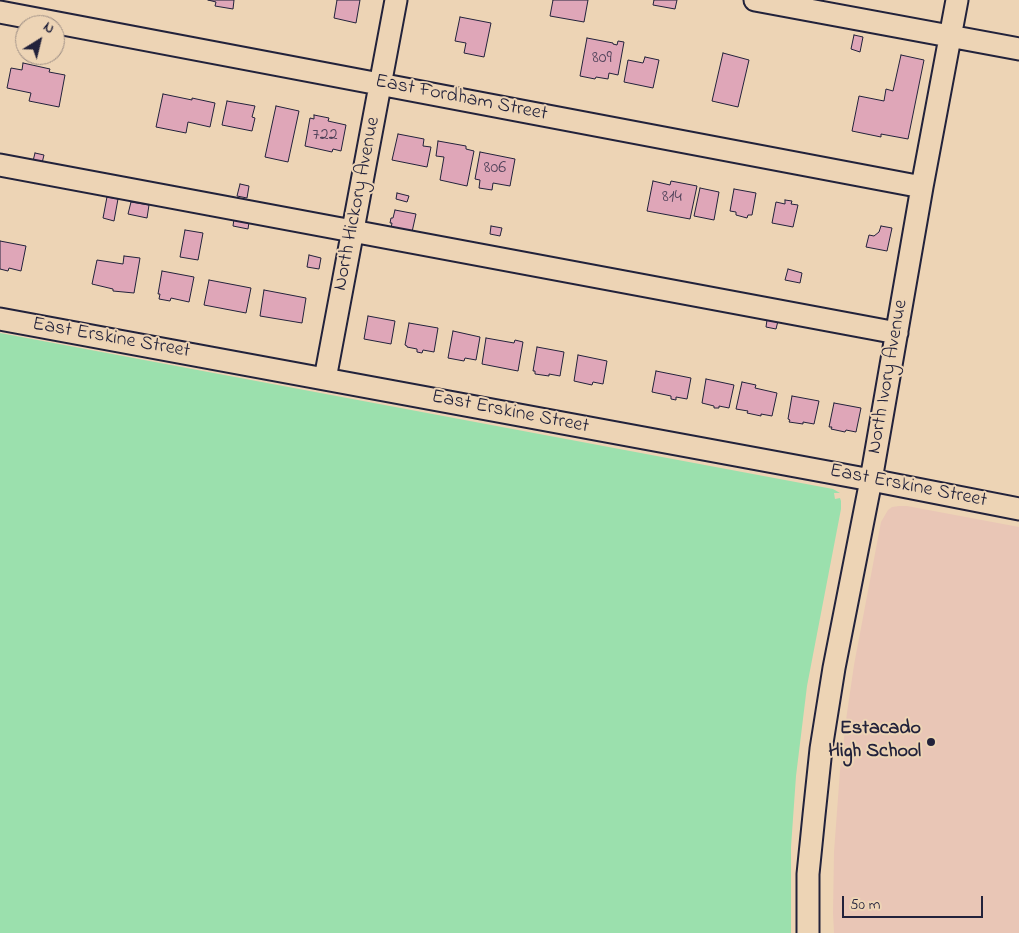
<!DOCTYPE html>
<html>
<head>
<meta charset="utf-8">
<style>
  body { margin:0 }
  #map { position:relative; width:1019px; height:933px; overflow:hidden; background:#edd4b5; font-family:"Indie Flower",sans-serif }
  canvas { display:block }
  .north { position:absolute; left:15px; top:15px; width:50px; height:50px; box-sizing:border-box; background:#edd4b5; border:1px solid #9c8d84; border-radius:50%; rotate:36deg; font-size:14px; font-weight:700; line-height:20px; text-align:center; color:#22223b }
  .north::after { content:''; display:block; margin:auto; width:18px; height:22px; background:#22223b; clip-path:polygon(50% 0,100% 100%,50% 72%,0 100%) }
  .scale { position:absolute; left:842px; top:896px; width:141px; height:22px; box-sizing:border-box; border:2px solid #22223b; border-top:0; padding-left:6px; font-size:15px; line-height:18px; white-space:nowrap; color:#22223b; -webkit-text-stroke:4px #edd4b5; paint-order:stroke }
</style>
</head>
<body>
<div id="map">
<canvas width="1019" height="933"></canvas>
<div class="north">N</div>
<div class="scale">50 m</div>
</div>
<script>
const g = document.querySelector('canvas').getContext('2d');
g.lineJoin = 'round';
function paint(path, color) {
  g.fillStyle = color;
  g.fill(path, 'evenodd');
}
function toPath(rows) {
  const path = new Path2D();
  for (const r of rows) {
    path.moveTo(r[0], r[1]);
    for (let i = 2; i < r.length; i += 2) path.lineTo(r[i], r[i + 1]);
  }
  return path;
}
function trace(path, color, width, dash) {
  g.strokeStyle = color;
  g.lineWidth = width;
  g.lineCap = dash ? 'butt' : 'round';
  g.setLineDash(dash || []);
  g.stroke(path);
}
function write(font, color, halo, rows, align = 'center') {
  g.font = font + ' "Indie Flower",sans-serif';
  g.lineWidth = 4;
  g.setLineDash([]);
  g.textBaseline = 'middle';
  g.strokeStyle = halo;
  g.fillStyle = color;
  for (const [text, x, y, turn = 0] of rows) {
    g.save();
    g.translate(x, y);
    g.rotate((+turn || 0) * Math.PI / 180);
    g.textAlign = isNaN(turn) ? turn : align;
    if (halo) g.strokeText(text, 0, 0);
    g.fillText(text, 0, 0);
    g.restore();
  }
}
paint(toPath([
  [899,506,907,506,1019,527,1019,933,834,933,833,913,834,852,840,771,847,713,854,665,881,522,888,510,892,507]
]), '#e9c6b6');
paint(toPath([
  [0,333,833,489,840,493,834,493,835,499,840,498,841,501,841,509,807,686,796,776,791,847,791,933,0,933]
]), '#9be0ad');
const building = toPath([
  [208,0,234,0,233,9,215,6,216,2,208,0],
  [337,0,360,0,356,23,334,18,337,0],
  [553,0,588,0,584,22,550,16,553,0],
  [654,0,677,0,675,9,653,5,654,0],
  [460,17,491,23,484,57,464,53,466,43,455,41,460,17],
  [854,35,863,37,860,52,851,49,854,35],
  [587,38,613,43,613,44,617,45,618,41,624,42,618,75,609,73,608,79,596,77,595,79,580,76,587,38],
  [723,53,749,60,738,107,712,101,723,53],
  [901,55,924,60,908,139,881,134,881,137,852,131,859,96,884,101,886,89,893,91,901,55],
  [645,57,659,60,653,88,624,82,628,60,643,63,645,57],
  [23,63,50,69,49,72,65,75,59,107,29,101,31,93,7,88,11,68,22,70,23,63],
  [163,94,192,100,192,98,215,103,210,127,188,122,186,133,156,127,163,94],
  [227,101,255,106,252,117,255,118,252,131,222,125,227,101],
  [276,106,299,111,288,162,265,157,276,106],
  [314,115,329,118,328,121,346,125,341,151,333,149,332,152,305,146,310,118,314,119,314,115],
  [398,134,424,139,423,146,431,147,427,167,392,160,398,134],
  [438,141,466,146,466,149,474,151,467,186,440,180,444,157,436,156,438,141],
  [480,152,515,159,510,186,493,183,492,190,479,188,480,180,475,179,480,152],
  [35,153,44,155,42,163,33,161,35,153],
  [653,181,670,185,671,181,697,186,690,219,647,211,653,181],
  [240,184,249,186,247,198,237,196,240,184],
  [700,188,719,192,714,220,694,216,700,188],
  [734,189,756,193,752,215,748,215,747,218,736,215,736,212,730,211,734,189],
  [397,193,409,196,407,202,396,199,397,193],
  [107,197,118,199,114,221,103,218,107,197],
  [785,200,792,201,791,204,798,205,793,227,772,223,776,202,785,204,785,200],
  [131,202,149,205,147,218,128,214,131,202],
  [395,210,416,214,412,232,391,228,392,223,390,223,391,218,393,218,395,210],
  [234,219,249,222,248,229,233,226,234,219],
  [491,226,502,228,500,236,490,234,491,226],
  [881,226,892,228,887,251,866,247,869,235,874,236,879,232,881,226],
  [185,230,203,233,198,260,180,257,185,230],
  [0,241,26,246,21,271,9,268,8,271,0,269,0,241],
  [309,255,321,258,319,269,307,267,309,255],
  [124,256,140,258,134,293,113,291,113,289,92,284,97,260,123,264,124,256],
  [788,269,802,273,800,283,785,280,788,269],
  [162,271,194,277,189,302,171,298,170,301,159,299,160,294,158,294,162,271],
  [209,280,251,288,246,313,204,305,209,280],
  [264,290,306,298,302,323,260,316,264,290],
  [368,316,395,321,391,344,364,339,368,316],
  [767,320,778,321,776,329,766,327,767,320],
  [409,323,438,328,434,352,423,350,422,353,417,352,417,349,407,347,407,346,405,345,409,323],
  [453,331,480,337,476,360,465,358,464,361,448,358,453,331],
  [486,338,514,343,515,340,523,342,518,371,482,364,486,338],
  [537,347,564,352,560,376,549,374,549,376,535,374,535,371,533,371,537,347],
  [578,355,607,361,603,384,593,382,592,385,574,381,578,355],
  [656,371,691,378,687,399,676,397,676,400,671,399,671,396,652,392,656,371],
  [706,379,734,385,729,408,719,406,719,408,714,408,714,406,702,403,706,379],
  [742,382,756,385,755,388,777,393,772,416,761,414,761,416,747,413,748,411,736,409,742,382],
  [792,396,819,401,814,424,803,422,803,424,789,422,790,420,788,419,792,396],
  [834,403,861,408,856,432,846,430,845,432,831,429,832,427,829,427,834,403]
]);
paint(building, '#dfa6b8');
trace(building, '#22223b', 1);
const minor = toPath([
  [755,0,1019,49],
  [0,12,922,187],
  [0,165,897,333],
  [0,319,871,480,1019,509],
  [325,379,396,0],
  [808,933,808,874,814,815,821,749,834,668,871,480,922,187,957,0]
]);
trace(minor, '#22223b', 25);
trace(minor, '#edd4b5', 21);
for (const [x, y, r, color] of [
  [931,742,5,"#22223b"]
]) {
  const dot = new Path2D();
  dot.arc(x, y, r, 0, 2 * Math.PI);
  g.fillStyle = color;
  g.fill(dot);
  trace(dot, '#edd4b5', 2);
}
write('18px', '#51435a', null, [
  ["809",602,59],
  ["722",325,136],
  ["806",495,169],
  ["814",672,198]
]);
write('20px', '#22223b', '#edd4b5', [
  ["East Fordham Street",461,99,11],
  ["North Hickory Avenue",358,204,-79],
  ["East Erskine Street",111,339,10],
  ["North Ivory Avenue",889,377,-80],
  ["East Erskine Street",510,413,11],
  ["East Erskine Street",908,487,11]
]);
write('bold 20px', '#22223b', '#edd4b5', [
  ["Estacado",921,730],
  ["High School",921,753]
], 'right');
</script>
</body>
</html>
